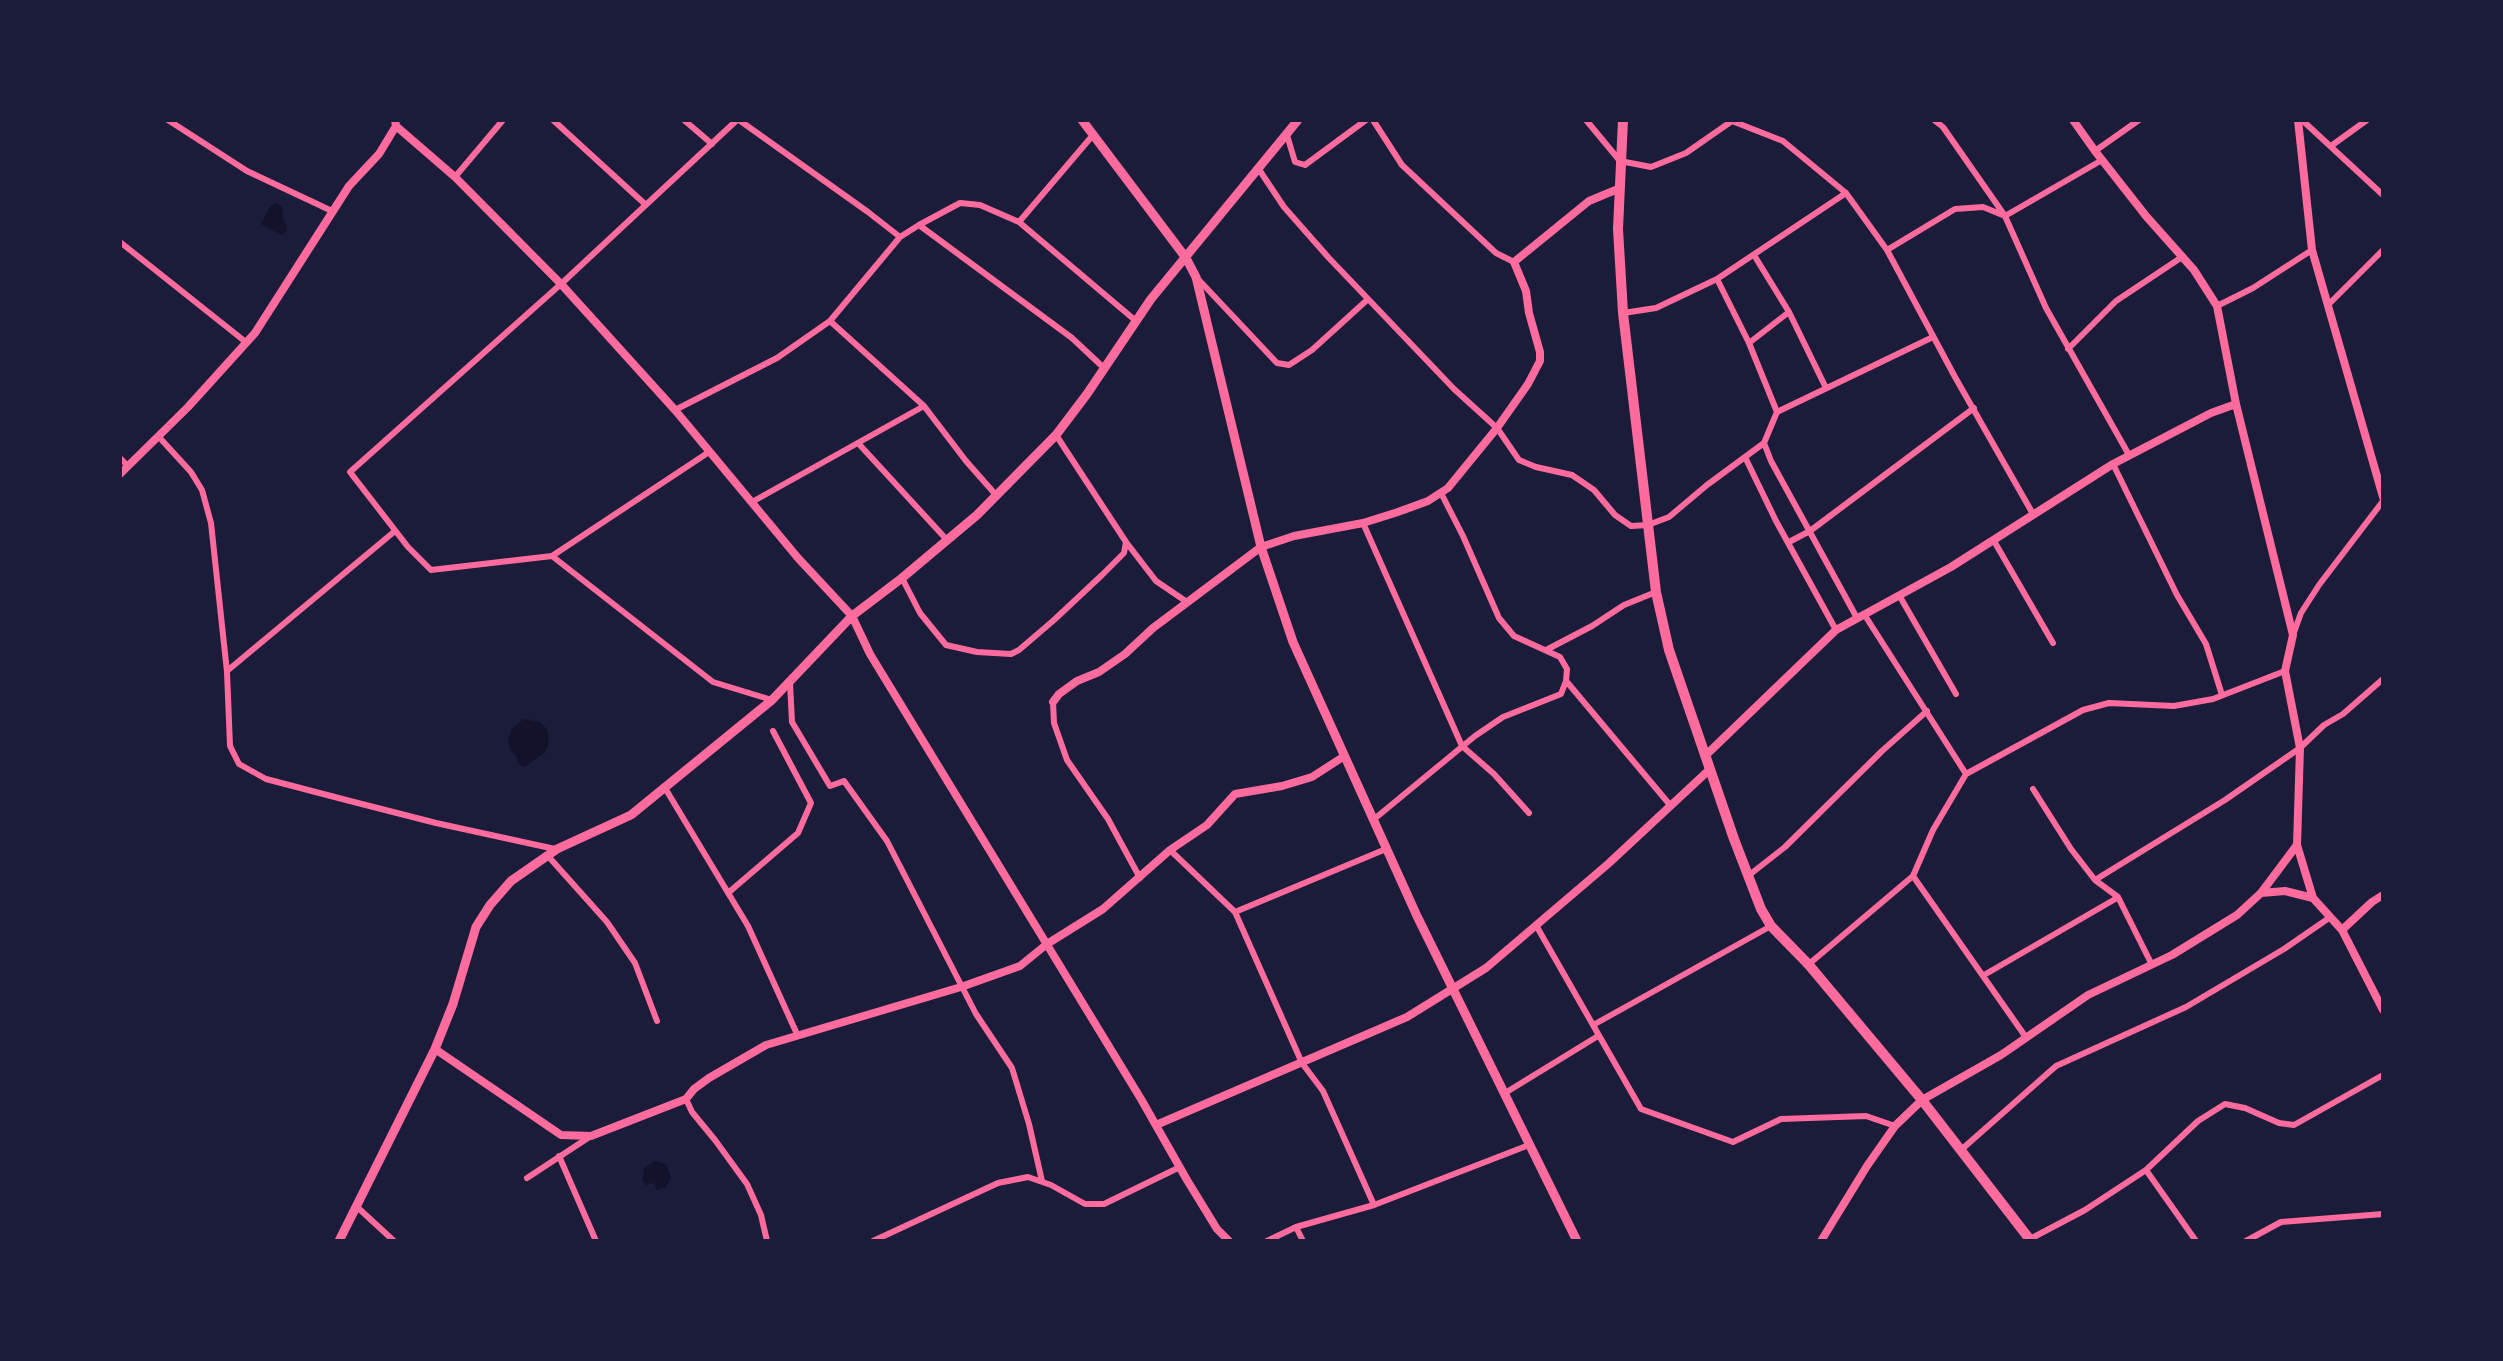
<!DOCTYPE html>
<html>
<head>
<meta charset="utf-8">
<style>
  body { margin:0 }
  #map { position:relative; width:2503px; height:1361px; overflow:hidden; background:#1b1b3a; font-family:Lato,sans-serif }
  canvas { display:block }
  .frame { position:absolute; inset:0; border:122px solid #1b1b3a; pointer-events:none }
</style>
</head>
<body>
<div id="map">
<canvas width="2503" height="1361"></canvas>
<div class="frame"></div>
</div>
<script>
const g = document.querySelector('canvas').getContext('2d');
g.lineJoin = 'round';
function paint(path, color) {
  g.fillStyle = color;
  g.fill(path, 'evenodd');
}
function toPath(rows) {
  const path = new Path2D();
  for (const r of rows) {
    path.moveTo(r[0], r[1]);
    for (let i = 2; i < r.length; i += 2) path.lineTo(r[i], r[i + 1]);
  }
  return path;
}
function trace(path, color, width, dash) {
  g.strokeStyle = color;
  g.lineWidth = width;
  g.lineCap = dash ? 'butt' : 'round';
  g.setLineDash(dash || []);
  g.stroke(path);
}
paint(toPath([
  [276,203,282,207,283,218,287,226,286,231,281,235,261,224,271,205],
  [524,719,540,722,546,728,549,737,548,746,543,754,524,767,518,764,517,757,510,749,508,740,512,728],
  [655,1161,666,1164,671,1177,666,1187,656,1190,655,1184,649,1183,647,1186,642,1180,644,1168]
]), '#12122b');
trace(toPath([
  [168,120,247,171,332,211],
  [553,120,646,205],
  [684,120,712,144],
  [739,120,868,212,900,237],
  [1373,120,1402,165,1496,253,1514,262],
  [1586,120,1620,161,1651,167,1686,153,1732,121],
  [1934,120,1943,127,2005,216,2046,308,2129,455],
  [2302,120,2383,195],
  [1732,121,1783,141,1846,193,1887,250,1955,377,2033,514],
  [1287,135,1295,162,1305,165,1366,120],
  [2331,146,2367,120],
  [2095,151,2139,120],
  [1258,168,1284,207,1328,257,1454,389,1497,428,1519,460,1536,467,1572,475,1594,490,1615,515,1631,526,1648,525,1669,517,1707,485,1764,443,1777,412,1933,337],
  [455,177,503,120],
  [1019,222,1136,321],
  [919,225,1072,338,1104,368],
  [120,242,247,343],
  [1887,250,1955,209,1983,207,2005,216,2102,160],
  [1754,255,1789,312,1826,388],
  [1197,278,1277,363,1289,365,1312,350,1367,300],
  [1717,279,1749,343,1777,412],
  [2328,305,2383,250],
  [2217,306,2253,288,2312,250],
  [1623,313,1656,308,1717,279,1846,193],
  [830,321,924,406,966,461,996,495],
  [1749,343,1789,312],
  [2068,349,2116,301,2182,257],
  [675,410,777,358,830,321,900,237,919,225,960,203,980,205,1019,222,1093,135],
  [1056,435,1126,542,1156,581,1187,602],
  [158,436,191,472,202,490,211,523,227,672,230,746,239,764,266,779,350,801,436,823,555,849],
  [858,443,947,540],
  [1764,443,1771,461,1857,618],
  [709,452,552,556,431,570,408,547,350,472,561,284,737,120],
  [1745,457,1776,521,1836,630],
  [120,458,128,466],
  [2113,464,2177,595,2206,644,2222,695],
  [752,502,924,406],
  [1363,523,1462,746,1494,774,1529,813],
  [1994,541,2053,643],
  [1789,542,1810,531,1974,408],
  [552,556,713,682,772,700],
  [902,578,920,613,946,645,977,652,1011,654,1019,650,1054,620,1102,575,1124,553,1126,542],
  [1899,595,1956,694],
  [1864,614,1966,774],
  [2293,635,2301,613,2319,585,2383,501],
  [1548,649,1592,626,1624,605,1656,592],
  [227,671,395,531],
  [1567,682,1670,805],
  [790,683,792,722,830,786,844,781,887,841,976,1014,1012,1068,1029,1124,1042,1181],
  [1053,702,1054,723,1067,760,1108,819,1140,878],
  [665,788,748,926,797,1034],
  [2033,789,2071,849,2095,880,2118,897,2152,965],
  [1373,820,1475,736,1503,717,1561,694,1566,681,1567,669,1560,657,1514,636,1499,618,1463,536,1441,493],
  [1170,850,1235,912,1302,1063,1323,1091,1374,1205],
  [548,856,607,922,635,963,657,1021],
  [1748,876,1785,847,1882,751,1927,711],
  [1913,876,2025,1036],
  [2095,880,2225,800,2300,748,2324,725,2343,714,2383,679],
  [728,893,798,833,811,803,773,731],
  [1235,912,1386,849],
  [1537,927,1641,1109,1733,1142,1781,1119,1866,1116,1895,1126],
  [1809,964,1913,876,1933,830,1966,774,2083,710,2109,703,2174,706,2213,699,2285,671],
  [1984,975,2117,898],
  [1595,1024,1771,926],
  [1505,1093,1598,1036],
  [686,1099,692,1112,715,1140,747,1184,761,1215,767,1241],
  [1961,1150,2056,1066,2186,1007,2284,949,2329,918],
  [559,1156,596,1241],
  [2146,1170,2196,1241],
  [527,1178,591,1136],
  [356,1206,394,1241],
  [1296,1227,1303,1241],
  [2030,1239,2085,1210,2146,1170,2198,1121,2225,1104,2245,1108,2279,1123,2294,1125,2383,1075],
  [873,1241,998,1183,1028,1177,1051,1185,1085,1204,1104,1204,1180,1167],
  [1267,1241,1296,1227,1374,1205,1529,1145],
  [2246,1241,2281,1222,2383,1214]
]), '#ff6b9d', 6);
trace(toPath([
  [2298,120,2312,250,2383,497],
  [396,126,455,177,561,284,675,410,798,558,852,616,870,654,1141,1099,1187,1180,1217,1229,1229,1241],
  [120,474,188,407,255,333,349,186,379,154,396,126,395,120],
  [1053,702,1059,694,1077,681,1099,672,1125,654,1153,628,1261,547,1294,536,1363,523,1398,512,1428,501,1448,488,1497,428,1528,384,1540,361,1540,352,1529,313,1526,291,1514,262,1589,201,1618,189],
  [1705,756,1836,630,1951,567,2113,464,2211,413,2236,404],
  [2297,845,2313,898,2342,930,2383,1010],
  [2261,893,2285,891,2313,898],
  [2342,930,2372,902,2383,895],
  [435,1049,561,1135,591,1136,686,1099,694,1089,709,1078,766,1045,961,987,1020,966,1047,944,1103,909,1170,850,1207,825,1235,794,1282,786,1312,777,1343,757],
  [1156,1125,1407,1017,1486,968,1608,864,1709,770],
  [1821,1241,1867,1166,1895,1126,1922,1100,2001,1055,2088,995,2172,955,2237,915,2261,893,2297,845,2300,748,2285,671,2293,635,2236,404,2217,306,2194,270,2146,216,2095,151,2073,120]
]), '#ff6b9d', 8);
trace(toPath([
  [1082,120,1186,258,1196,277,1261,547,1293,642,1417,916,1577,1241],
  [339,1241,435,1049,453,1004,476,927,490,905,511,881,557,849,631,815,772,700,852,616,902,578,977,515,1056,435,1087,394,1151,299,1298,120]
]), '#ff6b9d', 9);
trace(toPath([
  [1623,120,1618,229,1623,313,1656,592,1669,650,1734,839,1761,909,1771,926,1809,965,1922,1100,2031,1241]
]), '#ff6b9d', 10);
</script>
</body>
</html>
